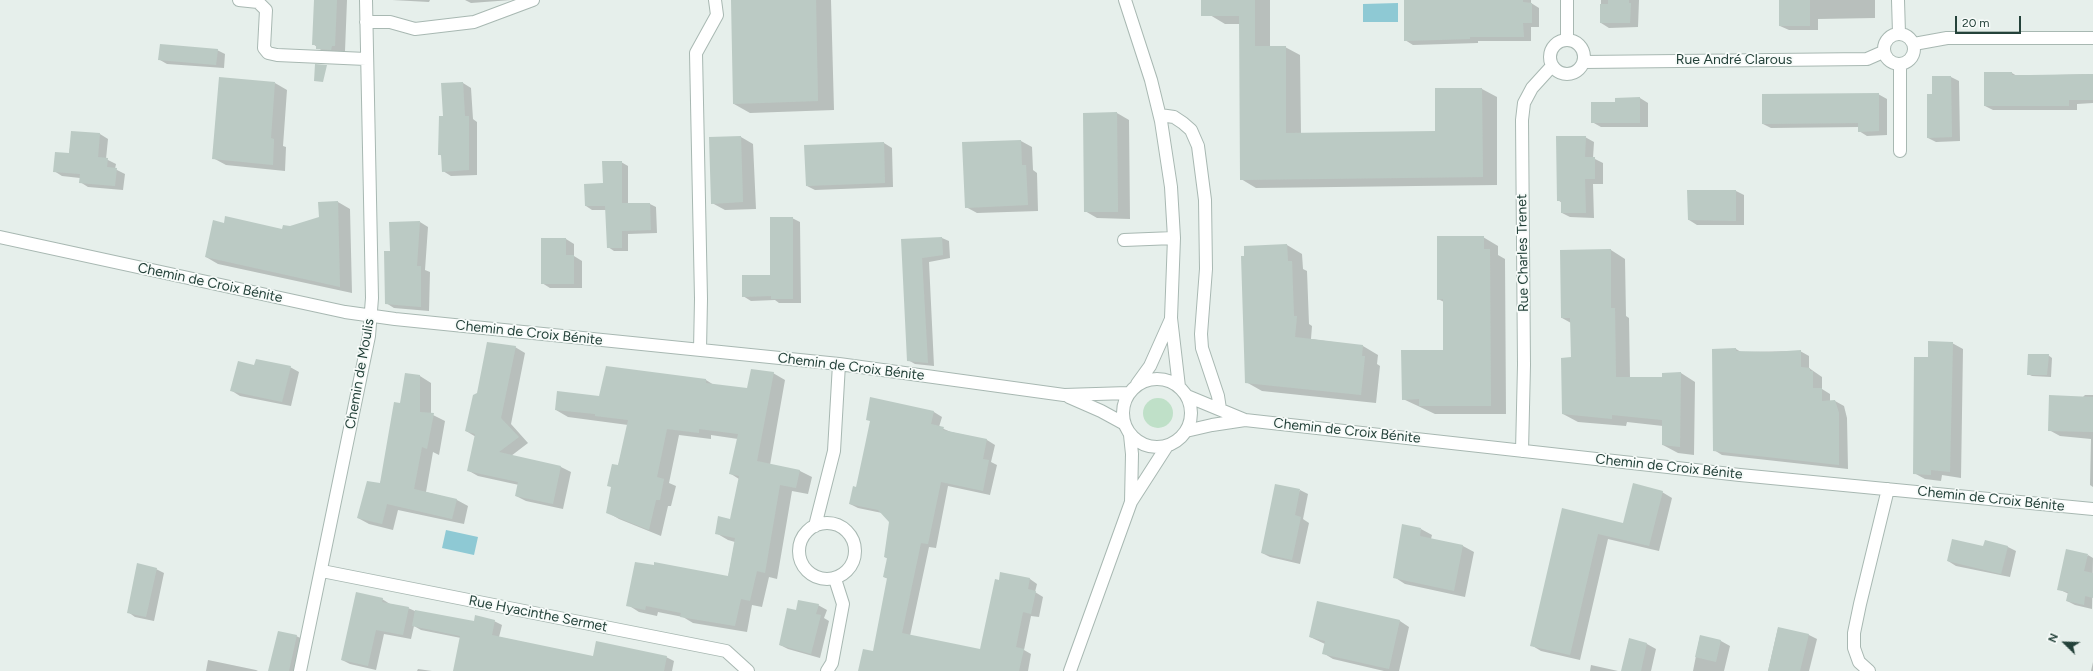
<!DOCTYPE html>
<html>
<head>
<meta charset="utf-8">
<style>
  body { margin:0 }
  #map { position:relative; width:2093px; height:671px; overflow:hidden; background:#e6efeb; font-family:Figtree,sans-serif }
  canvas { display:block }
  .north { position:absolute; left:2045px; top:623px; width:40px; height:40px; -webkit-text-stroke:3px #f7fbf9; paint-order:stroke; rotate:293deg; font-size:11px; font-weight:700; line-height:16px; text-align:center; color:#24423a }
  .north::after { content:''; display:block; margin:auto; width:14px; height:18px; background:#24423a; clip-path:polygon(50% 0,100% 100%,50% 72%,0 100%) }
  .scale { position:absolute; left:1955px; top:16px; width:66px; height:18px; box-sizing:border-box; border:2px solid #24423a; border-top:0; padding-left:5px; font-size:12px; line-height:14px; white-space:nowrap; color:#24423a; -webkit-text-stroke:3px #f7fbf9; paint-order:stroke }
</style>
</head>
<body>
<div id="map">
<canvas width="2093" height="671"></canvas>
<div class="north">N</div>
<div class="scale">20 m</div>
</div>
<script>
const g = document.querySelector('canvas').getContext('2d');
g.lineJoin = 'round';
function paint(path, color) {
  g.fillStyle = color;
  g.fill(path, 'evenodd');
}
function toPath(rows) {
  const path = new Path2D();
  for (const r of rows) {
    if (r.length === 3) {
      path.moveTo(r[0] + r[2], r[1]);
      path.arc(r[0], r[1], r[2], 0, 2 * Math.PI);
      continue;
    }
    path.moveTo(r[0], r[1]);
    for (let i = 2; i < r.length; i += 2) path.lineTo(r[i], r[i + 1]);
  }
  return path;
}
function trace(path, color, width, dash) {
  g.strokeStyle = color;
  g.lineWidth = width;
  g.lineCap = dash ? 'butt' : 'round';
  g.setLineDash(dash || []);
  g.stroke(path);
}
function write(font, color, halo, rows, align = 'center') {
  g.font = font + ' Figtree,sans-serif';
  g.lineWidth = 3.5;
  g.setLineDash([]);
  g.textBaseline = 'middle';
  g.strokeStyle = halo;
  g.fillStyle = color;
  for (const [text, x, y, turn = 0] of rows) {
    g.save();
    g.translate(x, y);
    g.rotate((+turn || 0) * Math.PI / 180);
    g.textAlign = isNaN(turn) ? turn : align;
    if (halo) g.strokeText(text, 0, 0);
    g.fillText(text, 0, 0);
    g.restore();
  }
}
paint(toPath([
  [1158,413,15]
]), '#bfe0c8');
paint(toPath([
  [1398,3,1398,22,1363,22,1363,4],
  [446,530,478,537,474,555,442,548]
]), '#8ec9d4');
paint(toPath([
  [315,0,347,0,345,51,342,51,341,55,328,55,313,44],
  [392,0,430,0,429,2],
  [465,0,511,0,471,3],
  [732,0,831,0,834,110,750,113,734,104],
  [1210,0,1270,0,1270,47,1285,47,1300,55,1301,134,1436,132,1482,89,1497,97,1497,185,1256,188,1241,179,1240,24,1225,24,1210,15],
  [1405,0,1531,0,1531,3,1539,8,1539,27,1531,27,1531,41,1478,41,1478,43,1413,45,1405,40],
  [1601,0,1639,0,1638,27,1609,28,1601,23],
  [1780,0,1875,0,1875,18,1818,19,1818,30,1789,30,1780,26],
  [217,50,225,54,224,68,167,64,160,60],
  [2012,73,2017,76,2093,74,2093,103,2077,104,2077,110,1993,110,1985,106],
  [1951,77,1959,81,1960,141,1936,142,1928,138,1933,95],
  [275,83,287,90,283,146,286,147,285,171,226,165,213,158],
  [463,83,471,88,473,119,477,122,477,175,451,176,443,171,442,156,439,154,444,117],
  [1878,94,1887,99,1887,135,1867,136,1859,131,1859,127,1771,128,1763,124],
  [1640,98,1648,103,1648,127,1601,127,1592,122,1616,103],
  [1117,113,1129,120,1130,219,1097,218,1085,211,1084,114],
  [72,132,100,134,108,139,106,159,116,164,115,169,125,174,123,190,88,187,80,182,80,178,62,176,54,171,69,154],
  [741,137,753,144,756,209,725,210,712,203],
  [1585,137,1594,142,1593,158,1603,163,1603,184,1593,184,1594,218,1570,217,1562,213,1562,203,1558,200],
  [1021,141,1032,147,1033,170,1037,173,1038,211,977,213,966,207,963,143],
  [884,143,892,148,893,187,815,190,807,186],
  [621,162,628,166,628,204,650,204,656,207,657,233,628,234,628,251,614,251,608,247,606,210,592,210,586,206],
  [1736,191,1744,195,1744,225,1697,225,1689,220],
  [338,202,350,209,352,293,218,264,206,257,225,224,282,230,320,218],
  [792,218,800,222,801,303,779,303,775,300,751,301,743,296,771,275],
  [420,222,428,227,425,270,430,272,429,311,394,308,386,303,391,251],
  [1483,237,1498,246,1498,255,1505,259,1506,414,1435,414,1403,399,1444,351,1444,302,1438,299],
  [942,238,949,241,950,258,929,262,934,366,915,364,908,360,902,240],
  [566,239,574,244,574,256,582,261,582,288,550,288,542,283],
  [1287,245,1302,254,1303,269,1307,271,1309,324,1312,326,1311,339,1363,346,1378,355,1377,364,1380,366,1376,403,1262,391,1246,382],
  [1611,250,1625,259,1626,316,1629,318,1630,378,1663,378,1663,374,1681,373,1695,382,1694,455,1678,453,1663,445,1663,426,1627,422,1626,426,1578,422,1563,414,1572,358,1571,323,1562,318],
  [1952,343,1963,349,1961,478,1942,475,1941,481,1925,479,1914,473,1929,358],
  [515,347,525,353,511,424,528,443,511,456,561,467,571,472,563,509,526,501,516,496,519,485,478,476,469,471,476,437,466,431,478,394],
  [1736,349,1741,352,1800,351,1809,356,1809,368,1822,377,1822,389,1830,394,1830,401,1835,401,1844,406,1847,418,1848,469,1722,455,1714,450,1713,350],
  [2048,355,2052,358,2051,377,2032,376,2028,374],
  [254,366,290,367,299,372,291,406,240,396,232,391],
  [773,373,785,380,770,465,800,471,812,477,808,494,792,491,777,579,769,577,762,607,752,605,747,632,693,623,683,617,658,612,657,616,639,612,628,605,728,577,735,542,728,540,716,533,731,520,739,479,731,474,738,439,711,435,711,439,679,435,669,483,676,486,671,506,668,506,661,536,619,519,607,512,628,425,568,417,556,410,600,398,706,380,714,385,748,389],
  [406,374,420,376,431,383,431,414,445,421,439,455,433,452,426,492,457,500,468,506,464,524,398,510,393,530,369,524,358,518,380,484,401,404],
  [2085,395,2093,395,2093,487,2090,485,2091,439,2060,436,2049,430],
  [871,399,934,412,942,417,939,427,951,432,987,440,995,445,991,462,997,465,990,495,948,486,936,548,929,547,910,636,981,650,1000,581,1030,579,1037,584,1035,592,1043,597,1039,617,1031,616,1024,650,1031,654,1028,671,859,671,874,652,888,579,884,577,888,559,885,557,890,522,882,513,858,508,850,504,857,488,871,421],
  [1300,490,1308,494,1303,519,1309,523,1300,564,1270,557,1262,553],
  [1662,492,1672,498,1659,551,1608,539,1580,660,1541,651,1531,645,1563,509,1624,524],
  [1421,529,1432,535,1431,539,1463,546,1474,552,1465,597,1405,584,1394,577],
  [1986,541,2008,547,2016,551,2010,577,1956,566,1948,561,1984,547],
  [2088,555,2093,558,2092,609,2075,605,2067,601,2069,594,2058,589],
  [156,569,164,573,154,621,135,617,128,612],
  [382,599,390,604,408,608,415,611,474,623,494,621,502,625,499,637,593,657,666,657,674,661,672,671,454,671,461,638,421,630,414,626,411,639,384,634,376,670,350,664,342,660],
  [818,605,827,610,824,618,829,621,820,658,788,649,780,645,797,611],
  [1400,621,1409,627,1399,671,1384,671,1333,659,1323,653,1325,644,1310,637],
  [1778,628,1809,635,1817,639,1809,671,1768,671],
  [296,636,305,640,298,671,269,671],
  [1700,636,1721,641,1730,646,1724,671,1693,671],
  [1629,640,1647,644,1656,649,1651,671,1622,671],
  [208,660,256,670,258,671,206,671],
  [2093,662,2093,671,2091,671],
  [1591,665,1618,671,1590,671],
  [418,669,432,671,417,671]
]), '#0003');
paint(toPath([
  [314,0,337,0,335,46,332,46,331,50,316,49,316,45,312,45],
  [731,0,816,0,818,101,733,104],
  [1201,0,1255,0,1255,46,1286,46,1286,133,1435,131,1435,88,1482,88,1483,177,1240,180,1239,16,1201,16],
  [1404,0,1523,0,1523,2,1532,3,1532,23,1523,23,1524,37,1470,37,1470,39,1404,41],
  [1608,0,1629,0,1629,3,1631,3,1630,23,1600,23,1600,4,1608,4],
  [1779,0,1810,0,1810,26,1779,26],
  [160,44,218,49,216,65,158,60],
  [315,64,327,65,323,82,314,81],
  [1984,72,2012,72,2012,75,2030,75,2093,74,2093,100,2069,100,2069,106,1984,106],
  [1932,76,1951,76,1952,137,1927,138,1927,94,1932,94],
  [219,77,275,82,271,138,274,139,273,165,212,159],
  [463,82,465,116,469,116,469,170,442,172,441,155,438,155,439,116,443,116,441,83],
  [1879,93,1879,131,1858,132,1858,123,1762,124,1762,94],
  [1640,97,1640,123,1591,123,1591,102,1615,102,1615,98],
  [1117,112,1118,212,1084,212,1083,113],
  [71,131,100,133,98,157,108,158,107,167,117,168,115,186,79,183,80,174,53,172,55,152,69,153],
  [741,136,743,202,711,204,709,137],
  [1556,136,1586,136,1585,157,1595,157,1595,179,1585,179,1586,213,1561,213,1561,201,1557,201],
  [1021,140,1022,165,1026,165,1028,205,965,208,962,142],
  [884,142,885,183,806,186,804,145],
  [602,161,622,161,622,203,650,203,651,230,622,231,622,248,607,248,605,206,585,206,584,184,603,183],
  [1687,190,1736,190,1736,221,1688,220],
  [338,201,340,287,205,257,213,220,224,223,225,216,282,229,283,225,290,226,319,217,318,202],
  [770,217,793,217,793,299,771,299,771,296,742,297,742,275,770,275],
  [420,221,417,266,421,266,421,307,385,304,384,251,390,251,389,222],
  [1437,236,1484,236,1484,249,1490,249,1491,406,1419,406,1419,399,1402,400,1401,350,1443,350,1443,299,1437,300],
  [942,237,943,255,922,258,928,363,907,361,901,239],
  [541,238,566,238,566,255,574,255,574,284,541,284],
  [1287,244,1288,261,1292,261,1294,316,1297,316,1295,337,1363,345,1362,356,1365,356,1361,395,1245,383,1241,256,1244,256,1244,246],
  [1611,249,1611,308,1615,308,1616,377,1662,377,1662,373,1681,372,1680,447,1662,445,1662,420,1612,415,1612,419,1562,414,1561,358,1571,357,1570,318,1561,318,1560,250],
  [1928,341,1953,342,1950,472,1931,470,1931,475,1913,474,1914,357,1928,357],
  [487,342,516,346,501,418,519,437,499,452,561,466,553,504,515,496,518,482,467,471,475,434,465,431,473,395,477,393],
  [1736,348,1736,351,1772,352,1801,350,1801,367,1810,368,1810,371,1813,371,1813,388,1822,388,1822,401,1835,400,1839,413,1839,465,1713,451,1712,349],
  [2028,354,2049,354,2047,375,2027,375],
  [256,359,291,366,282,402,230,391,238,361,254,365],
  [606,366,706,379,706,383,747,388,751,369,774,372,757,461,800,470,796,488,780,485,765,573,757,571,750,601,741,599,735,626,680,617,681,613,646,606,645,610,626,606,635,562,654,565,654,562,728,576,735,538,715,534,718,516,730,519,739,476,729,474,738,434,699,429,699,433,667,429,657,477,664,479,660,500,656,500,649,530,606,513,611,487,607,486,612,464,618,465,628,420,595,416,595,414,555,410,557,391,599,396],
  [405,373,420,375,420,412,434,413,427,449,422,447,414,489,457,499,452,519,387,504,382,524,357,518,367,481,380,483,394,402,400,403],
  [2049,395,2093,397,2093,432,2048,431],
  [870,397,934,411,931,424,944,427,943,430,987,439,983,459,989,460,983,491,941,482,928,544,921,543,902,633,980,649,995,579,999,580,1000,572,1030,578,1028,589,1036,591,1031,614,1023,612,1016,647,1024,649,1019,671,858,671,863,649,873,651,887,578,883,577,887,558,884,557,889,522,878,510,849,504,853,486,856,487,865,445,870,421,866,420],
  [1633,483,1663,491,1649,546,1598,534,1570,655,1530,646,1562,508,1623,523],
  [1275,484,1300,489,1295,515,1301,517,1292,560,1261,553],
  [1402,524,1421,528,1420,536,1463,545,1454,591,1393,578],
  [1952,539,1983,546,1985,540,2008,546,2001,574,1947,561],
  [2066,549,2088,554,2084,571,2093,573,2093,598,2085,596,2084,605,2066,601,2068,592,2057,590],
  [137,563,157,568,146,617,127,613],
  [356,592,383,598,382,602,409,607,403,635,376,630,368,666,341,660],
  [798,600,819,604,816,614,821,615,811,654,779,645,787,608,796,610],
  [1317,601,1400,620,1389,669,1322,654,1325,641,1309,637],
  [415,610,474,621,475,615,495,620,492,635,593,656,596,641,667,656,664,671,453,671,460,636,412,626],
  [1778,627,1809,634,1800,671,1768,671],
  [278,631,297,635,289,671,268,671],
  [1700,635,1721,640,1716,662,1695,657],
  [1629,638,1647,643,1641,671,1621,671]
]), '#bbcac4');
const minor = toPath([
  [239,0,258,2,266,10,264,48,268,53,277,55,366,59],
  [1125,0,1151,80,1161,121,1171,187,1174,238,1171,318,1179,387],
  [1898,0,1899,33],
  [366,22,390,22,415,29,474,22,533,0],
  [1899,49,15],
  [1567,40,1567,0],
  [1567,57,17],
  [1914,44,1947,38,2093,38],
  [1584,62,1867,59,1883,52],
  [1160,115,1174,117,1183,123,1191,130,1198,146,1205,200,1206,269,1201,334,1202,348,1218,396,1220,409],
  [1900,151,1900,65],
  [0,237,345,312,395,319,839,364,1064,395,1128,393],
  [1124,240,1174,238],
  [700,350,701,299,696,53,717,15,715,0],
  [1157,413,34],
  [1137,384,1150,366,1171,319],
  [1187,396,1245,420],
  [1069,397,1101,411,1123,423],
  [1186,431,1212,425,1245,420,1740,475,2093,509],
  [1130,435,1132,454,1131,502],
  [1522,451,1524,365,1522,120,1524,103,1532,88,1552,66],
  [827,551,28],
  [815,526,834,451,839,364],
  [322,571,726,651,748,671],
  [300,671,369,336,372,298,366,0],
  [827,671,832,663,843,604,835,579],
  [1070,671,1131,502,1167,446],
  [1869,671,1859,662,1854,648,1854,633,1860,604,1888,489]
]);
trace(minor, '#a8b8b2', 14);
trace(minor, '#fff', 12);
write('14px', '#24423a', '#f7fbf9', [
  ["Rue André Clarous",1734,60],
  ["Rue Charles Trenet",1523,253,-91],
  ["Chemin de Croix Bénite",210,283,12],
  ["Chemin de Croix Bénite",529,333,6],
  ["Chemin de Croix Bénite",851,367,7],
  ["Chemin de Moulis",360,374,-80],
  ["Chemin de Croix Bénite",1347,431,6],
  ["Chemin de Croix Bénite",1669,467,6],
  ["Chemin de Croix Bénite",1991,499,6],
  ["Rue Hyacinthe Sermet",538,614,11]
]);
</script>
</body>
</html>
